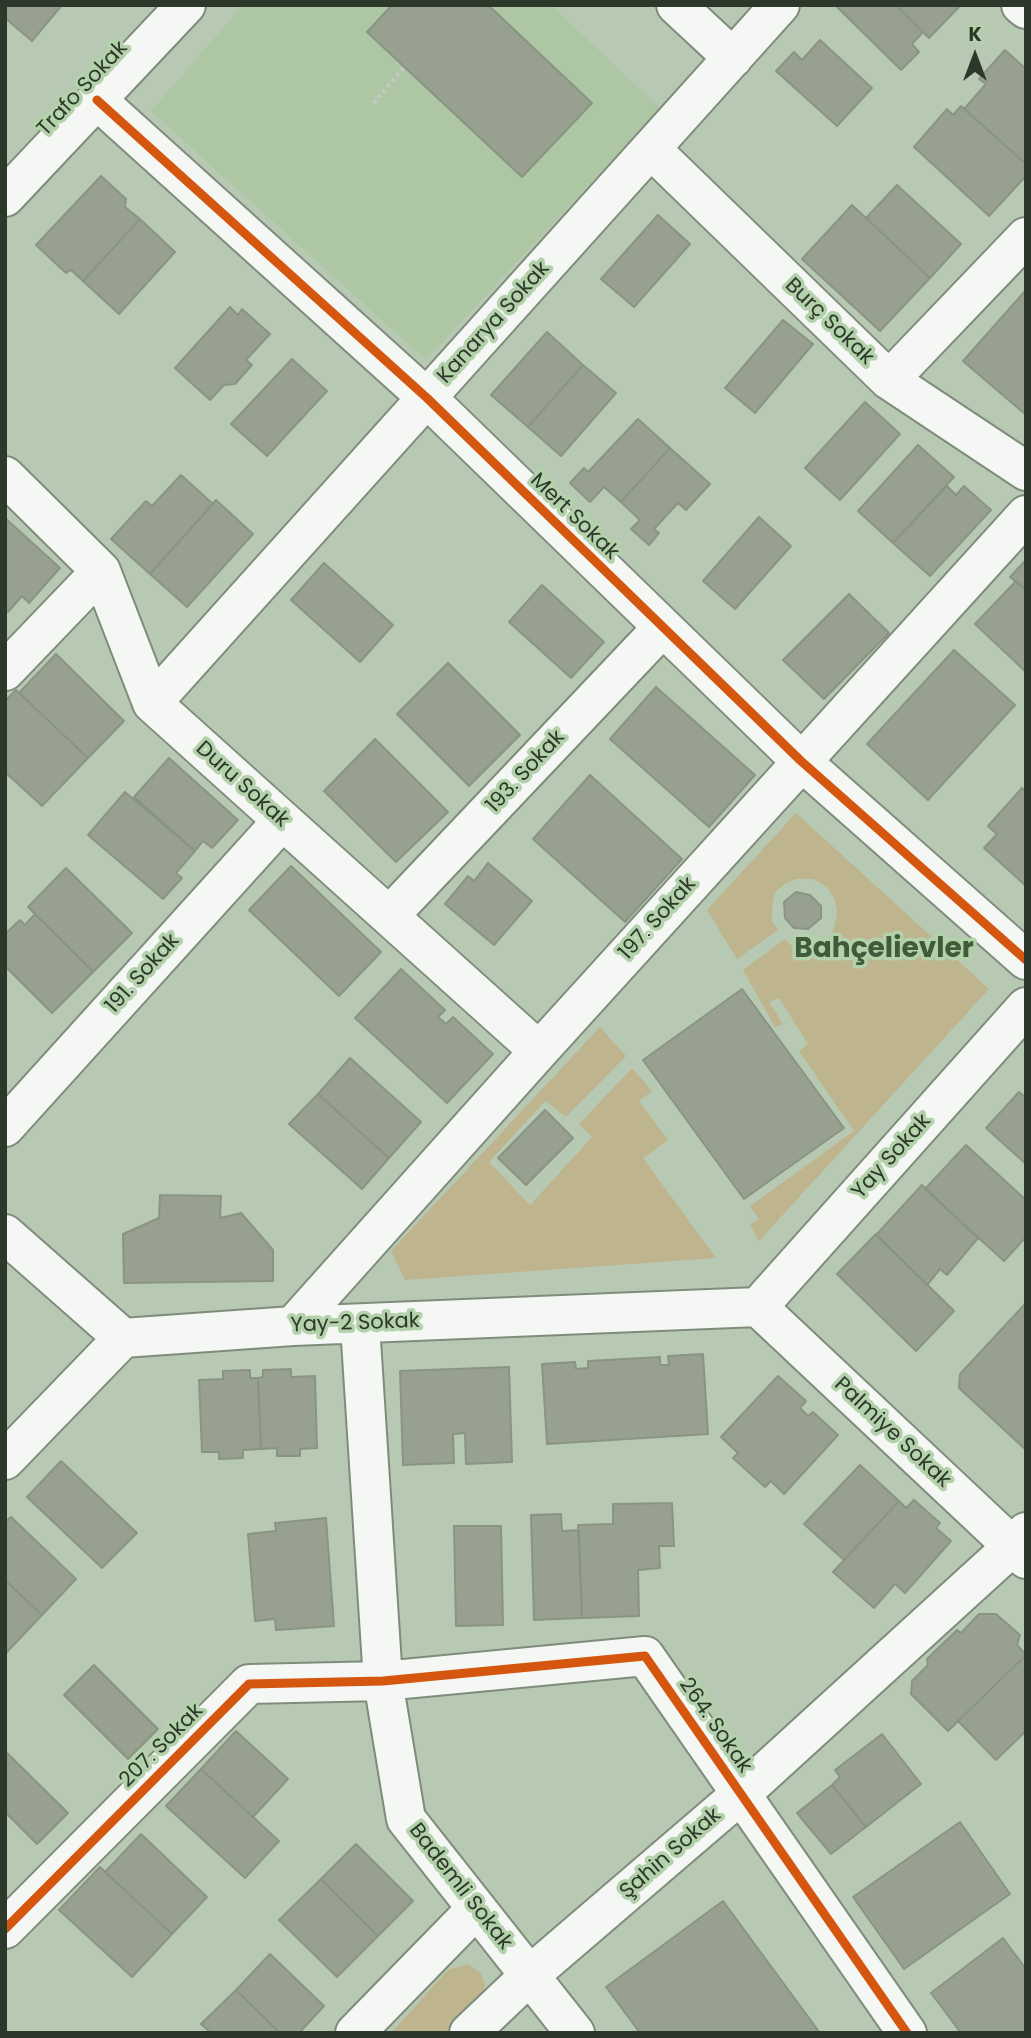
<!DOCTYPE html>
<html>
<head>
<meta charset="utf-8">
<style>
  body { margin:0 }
  #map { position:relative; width:1031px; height:2038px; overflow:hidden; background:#b8c9b3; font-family:Poppins,sans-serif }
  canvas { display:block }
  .frame { position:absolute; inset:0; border:7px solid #2c3829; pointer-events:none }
  .north { position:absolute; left:940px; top:21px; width:70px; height:70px; -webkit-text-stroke:5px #b3d1ab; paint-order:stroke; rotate:0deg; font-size:19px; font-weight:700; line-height:28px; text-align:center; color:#2c3829 }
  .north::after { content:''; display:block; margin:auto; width:24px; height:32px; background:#2c3829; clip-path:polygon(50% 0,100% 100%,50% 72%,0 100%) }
</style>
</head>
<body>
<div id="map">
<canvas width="1031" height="2038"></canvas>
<div class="frame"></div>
<div class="north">K</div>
</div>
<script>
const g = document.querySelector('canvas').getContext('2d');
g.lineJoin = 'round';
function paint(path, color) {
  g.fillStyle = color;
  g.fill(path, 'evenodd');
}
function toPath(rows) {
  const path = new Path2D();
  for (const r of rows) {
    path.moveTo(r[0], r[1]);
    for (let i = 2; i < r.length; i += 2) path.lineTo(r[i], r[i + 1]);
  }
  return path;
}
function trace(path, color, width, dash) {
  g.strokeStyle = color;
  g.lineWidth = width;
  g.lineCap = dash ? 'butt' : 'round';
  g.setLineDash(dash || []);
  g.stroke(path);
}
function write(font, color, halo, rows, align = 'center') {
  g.font = font + ' Poppins,sans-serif';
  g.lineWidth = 7;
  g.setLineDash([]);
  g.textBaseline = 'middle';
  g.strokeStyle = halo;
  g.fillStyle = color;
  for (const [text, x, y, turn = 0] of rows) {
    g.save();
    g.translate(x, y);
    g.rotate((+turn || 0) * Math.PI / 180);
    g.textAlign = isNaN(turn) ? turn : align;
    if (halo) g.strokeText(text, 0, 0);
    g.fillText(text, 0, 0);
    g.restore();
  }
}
paint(toPath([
  [243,5,551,5,660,108,426,360,151,111]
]), '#adc7a5');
paint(toPath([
  [796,813,989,989,759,1241,750,1224,759,1220,750,1206,854,1131,799,1051,808,1044,779,998,769,1002,783,1024,775,1027,743,970,785,939,793,947,805,947,819,944,830,936,835,925,837,911,835,900,828,888,813,879,796,879,784,884,775,893,772,909,772,921,778,930,737,959,707,910],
  [600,1027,626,1056,566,1117,545,1101,489,1162,530,1205,592,1137,579,1124,632,1068,652,1091,639,1101,668,1140,643,1158,716,1258,405,1280,391,1251],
  [468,1964,480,1972,485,1984,481,2001,449,2033,391,2033,448,1970]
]), '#beb48e');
const building = toPath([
  [5,5,62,5,32,41,5,18,5,5],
  [392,5,488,5,592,103,522,177,367,32,392,5],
  [835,5,896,5,923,32,912,44,919,52,901,70,835,5],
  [896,5,961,5,929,38,896,5],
  [820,40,872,88,837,126,776,71,794,52,802,60,820,40],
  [1005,50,1026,69,1026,164,964,109,986,84,979,79,1005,50],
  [961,106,1026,164,1026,176,989,216,914,147,947,109,953,115,961,106],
  [101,176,126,199,125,207,140,219,83,281,71,270,66,273,36,245,101,176],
  [897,185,961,244,930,278,866,218,897,185],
  [852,205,930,278,880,331,802,259,852,205],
  [658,215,690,244,634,307,601,279,658,215],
  [140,219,175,252,119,314,83,281,140,219],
  [1026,290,1026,415,963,361,1026,290],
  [230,307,238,315,242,309,270,334,246,360,252,365,235,384,224,385,210,400,175,368,230,307],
  [783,320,813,344,755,413,725,388,783,320],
  [547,332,583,365,528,427,491,395,547,332],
  [292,359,327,391,267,456,231,424,292,359],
  [583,365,616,393,561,456,528,427,583,365],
  [865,402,900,434,840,500,805,468,865,402],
  [638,419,670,448,621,502,604,487,590,502,570,483,584,468,588,472,638,419],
  [918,445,954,477,893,543,858,511,918,445],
  [670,448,710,484,686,510,678,503,654,529,659,533,649,545,631,529,640,520,621,502,670,448],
  [181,475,213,504,150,574,111,539,146,501,152,506,181,475],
  [947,486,956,495,964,486,991,510,930,576,893,543,947,486],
  [216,500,253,534,187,607,150,574,216,500],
  [759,517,791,546,735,609,703,581,759,517],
  [5,518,60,568,29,603,22,596,8,612,5,610,5,518],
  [1026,560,1026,590,1010,577,1026,560],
  [324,563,393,625,360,662,291,600,324,563],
  [1016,581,1026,590,1026,672,975,624,1016,581],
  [542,585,604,642,571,678,509,622,542,585],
  [849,594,889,633,824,699,783,660,849,594],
  [954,650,1015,705,928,800,867,744,954,650],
  [56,654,124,721,88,758,19,693,56,654],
  [448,663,520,735,469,786,397,714,448,663],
  [656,687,755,775,709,827,610,739,656,687],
  [16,690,88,758,42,806,5,772,5,701,16,690],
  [375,739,448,812,396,862,324,791,375,739],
  [169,758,238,820,212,848,203,841,195,851,134,797,169,758],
  [590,775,682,859,625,922,533,839,590,775],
  [1022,788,1026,792,1026,886,984,848,997,834,988,826,1022,788],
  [125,792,195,851,176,873,182,878,163,899,88,835,125,792],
  [488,863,532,901,494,945,445,904,468,876,474,881,488,863],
  [291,866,381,952,339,996,249,910,291,866],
  [66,868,132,933,93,972,28,907,66,868],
  [796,892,810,895,821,906,821,918,808,929,794,928,785,918,784,902,796,892],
  [35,914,93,972,52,1013,5,966,5,934,20,920,25,925,35,914],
  [401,969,445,1010,438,1017,446,1024,453,1017,493,1054,447,1103,355,1018,401,969],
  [742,989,844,1128,744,1199,643,1060,742,989],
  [350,1058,421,1122,389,1158,318,1094,350,1058],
  [1019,1092,1026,1098,1026,1164,986,1128,1019,1092],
  [318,1094,389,1158,362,1189,289,1124,318,1094],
  [545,1110,573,1138,526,1185,498,1158,545,1110],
  [966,1145,1026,1200,1026,1237,1004,1261,925,1189,966,1145],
  [922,1185,978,1238,947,1275,940,1269,927,1285,876,1235,922,1185],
  [160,1195,221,1196,220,1218,241,1213,273,1250,273,1281,124,1283,123,1234,159,1218,160,1195],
  [876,1234,954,1311,916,1351,837,1274,876,1234],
  [1026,1303,1026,1450,959,1388,960,1374,1026,1303],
  [703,1354,708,1434,547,1444,542,1364,575,1362,576,1369,588,1368,588,1361,660,1357,660,1365,669,1365,668,1356,703,1354],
  [509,1367,512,1462,466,1464,465,1433,453,1434,454,1463,403,1465,400,1371,509,1367],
  [291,1369,291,1377,315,1376,317,1448,300,1449,300,1456,277,1456,277,1448,261,1449,258,1378,263,1377,263,1370,291,1369],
  [250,1370,250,1378,258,1378,261,1449,243,1450,243,1458,219,1459,219,1452,202,1452,199,1380,223,1379,223,1371,250,1370],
  [778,1376,806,1401,800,1408,808,1416,813,1412,838,1435,784,1494,771,1481,765,1487,733,1458,738,1453,721,1437,778,1376],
  [61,1461,137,1533,102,1568,27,1497,61,1461],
  [860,1465,899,1501,844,1560,804,1524,860,1465],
  [914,1500,940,1523,936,1528,951,1541,905,1593,895,1584,874,1608,833,1572,899,1501,906,1508,914,1500],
  [672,1503,674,1546,659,1546,660,1568,638,1570,639,1616,582,1618,578,1525,613,1524,613,1504,672,1503],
  [561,1514,562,1531,579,1530,582,1618,534,1620,531,1515,561,1514],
  [11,1517,76,1579,42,1615,5,1580,5,1522,11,1517],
  [326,1518,334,1626,276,1630,275,1619,255,1621,248,1534,276,1531,275,1523,326,1518],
  [454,1526,501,1526,503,1625,456,1626,454,1526],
  [5,1580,42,1615,6,1653,5,1652,5,1580],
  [979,1614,996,1614,1020,1635,1017,1645,1026,1655,948,1731,911,1694,912,1681,928,1665,927,1659,957,1630,961,1633,979,1614],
  [1026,1655,1026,1731,996,1760,958,1721,1026,1655],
  [94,1665,158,1729,128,1759,64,1695,94,1665],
  [236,1731,288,1779,253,1817,201,1769,236,1731],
  [882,1734,921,1784,866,1827,832,1785,840,1777,835,1770,882,1734],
  [5,1751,68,1813,37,1844,5,1812,5,1751],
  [201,1769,279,1841,245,1878,166,1806,201,1769],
  [832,1785,866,1827,831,1854,797,1813,832,1785],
  [960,1822,1010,1894,904,1969,853,1897,960,1822],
  [141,1834,207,1897,172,1934,105,1872,141,1834],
  [356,1844,413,1901,378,1936,321,1879,356,1844],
  [100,1867,172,1934,132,1977,59,1910,100,1867],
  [321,1879,378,1936,337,1977,279,1920,321,1879],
  [723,1901,820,2033,640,2033,606,1987,723,1901],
  [1003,1938,1026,1969,1026,2033,961,2033,931,1993,1003,1938],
  [270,1954,324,2006,299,2033,280,2033,236,1990,270,1954],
  [236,1990,280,2033,211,2033,201,2024,236,1990]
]);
paint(building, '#98a18f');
trace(building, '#8a9482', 2);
const minor = toPath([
  [676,5,733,58],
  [1021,5,1026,9],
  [97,100,427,398,801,761,1026,960],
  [651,149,889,380,1026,471],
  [5,197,186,5],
  [889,380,1026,237],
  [5,476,101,571,152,703,539,1051],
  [5,671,101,571],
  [152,703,780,5],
  [389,916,663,627],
  [5,1127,282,821],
  [5,1234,123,1338],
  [758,1307,1026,1007],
  [758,1307,1026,1559],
  [360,1325,383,1681,406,1819,575,2033],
  [293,1326,539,1051,1026,515],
  [5,1460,123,1338,293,1326,758,1307],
  [5,1929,249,1684,383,1681,645,1656,907,2033],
  [355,2033,476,1909],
  [469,2033,530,1975,741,1794,1013,1546,1026,1532]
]);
trace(minor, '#7f8c7b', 42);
trace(toPath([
  [374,103,404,67]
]), '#c4c9c3', 4.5, [3.5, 3.5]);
trace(minor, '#f4f7f4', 38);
trace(toPath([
  [97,100,427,398,801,761,1026,960],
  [5,1929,249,1684,383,1681,645,1656,907,2033]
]), '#d5560f', 9);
write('21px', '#2c3829', '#b3d1ab', [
  ["Trafo Sokak",83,89,-47],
  ["Burç Sokak",829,322,44],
  ["Kanarya Sokak",494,323,-48],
  ["Mert Sokak",574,517,44],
  ["193. Sokak",526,772,-47],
  ["Duru Sokak",242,785,42],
  ["197. Sokak",658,919,-48],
  ["191. Sokak",143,974,-48],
  ["Yay Sokak",892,1157,-48],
  ["Yay-2 Sokak",355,1324,-2],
  ["Palmiye Sokak",892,1433,43],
  ["264. Sokak",715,1726,55],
  ["207. Sokak",162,1746,-45],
  ["Şahin Sokak",671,1854,-41],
  ["Bademli Sokak",460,1887,52]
]);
write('bold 28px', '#415a39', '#b3d1ab', [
  ["Bahçelievler",884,950]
]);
</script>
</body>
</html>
